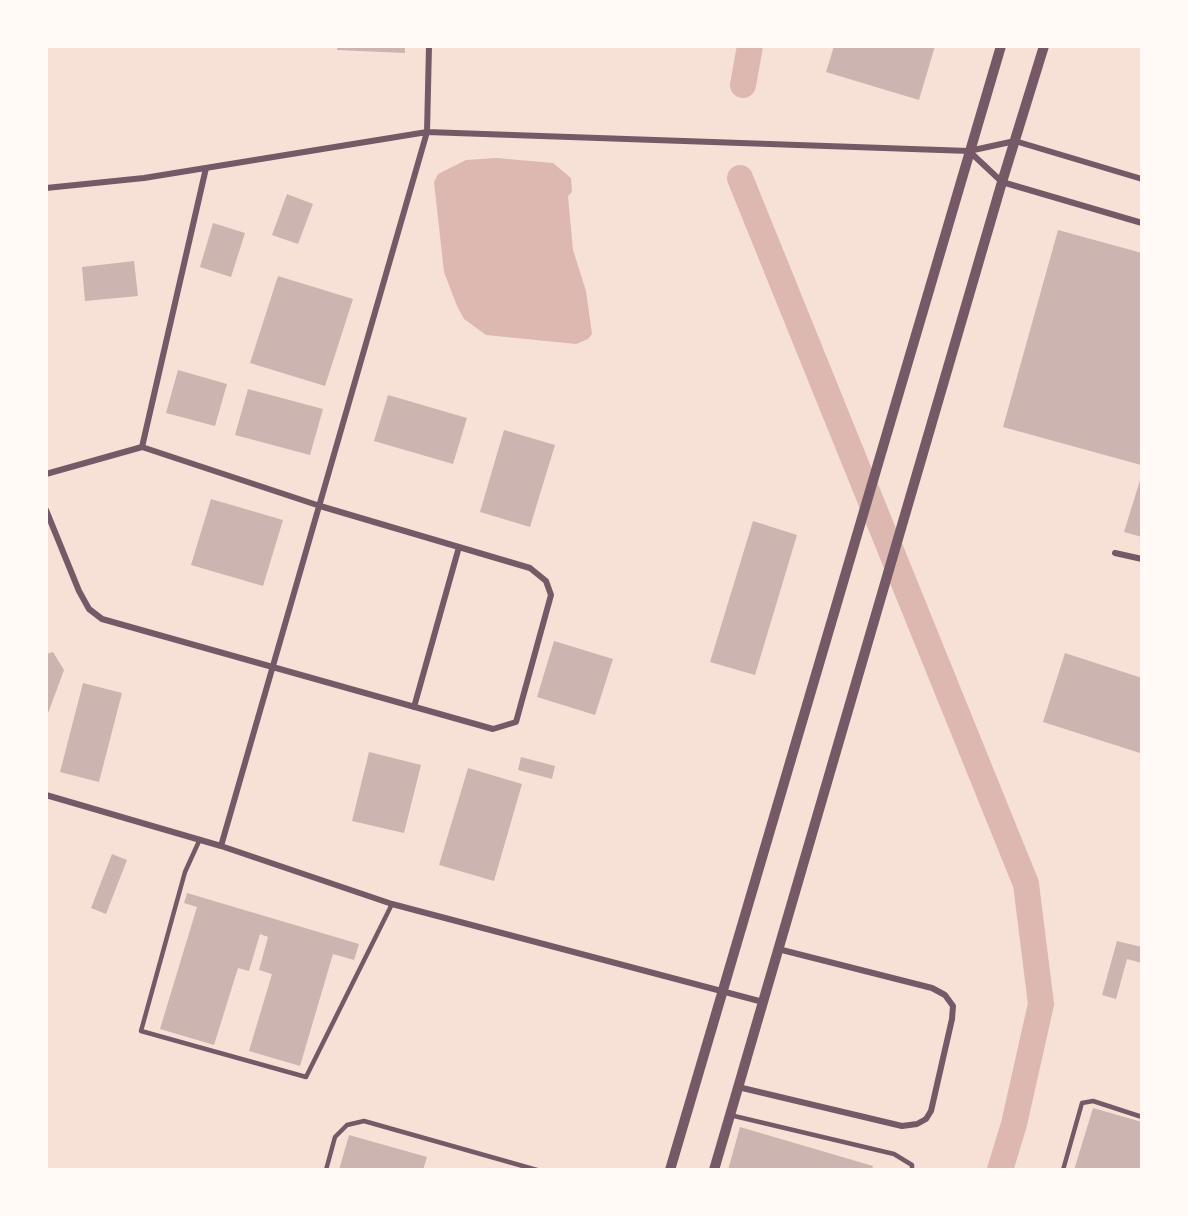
<!DOCTYPE html>
<html>
<head>
<meta charset="utf-8">
<style>
  body { margin:0 }
  #map { position:relative; width:1188px; height:1216px; overflow:hidden; background:#f7e1d7; font-family:Poppins,sans-serif }
  canvas { display:block }
  .frame { position:absolute; inset:0; border:48px solid #fffaf5; pointer-events:none }
</style>
</head>
<body>
<div id="map">
<canvas width="1188" height="1216"></canvas>
<div class="frame"></div>
</div>
<script>
const g = document.querySelector('canvas').getContext('2d');
g.lineJoin = 'round';
function paint(path, color) {
  g.fillStyle = color;
  g.fill(path, 'evenodd');
}
function toPath(rows) {
  const path = new Path2D();
  for (const r of rows) {
    path.moveTo(r[0], r[1]);
    for (let i = 2; i < r.length; i += 2) path.lineTo(r[i], r[i + 1]);
  }
  return path;
}
function trace(path, color, width, dash) {
  g.strokeStyle = color;
  g.lineWidth = width;
  g.lineCap = dash ? 'butt' : 'round';
  g.setLineDash(dash || []);
  g.stroke(path);
}
paint(toPath([
  [497,158,553,163,571,178,572,192,568,196,573,250,586,291,592,334,588,339,576,344,486,335,464,319,457,306,444,272,434,182,438,174,466,160]
]), '#dcb8b0');
trace(toPath([
  [743,85,750,46],
  [740,178,1026,884,1041,1004,1014,1124,1000,1170]
]), '#dcb8b0', 26);
paint(toPath([
  [337,46,405,46,405,53,337,50],
  [834,46,935,46,919,100,826,72],
  [287,194,313,204,298,244,272,235],
  [213,223,245,233,231,277,200,267],
  [1058,230,1142,253,1141,465,1003,427],
  [134,261,138,296,85,301,82,267],
  [278,276,353,299,325,386,250,363],
  [178,370,227,384,215,426,166,413],
  [248,389,323,409,310,455,235,435],
  [388,395,467,418,453,464,374,441],
  [504,430,555,445,530,527,480,512],
  [1141,477,1142,477,1142,537,1124,532],
  [211,499,283,520,263,586,191,565],
  [753,521,797,535,755,675,710,662],
  [554,641,613,659,595,715,537,697],
  [53,652,64,670,47,716,46,654],
  [1065,653,1142,678,1140,753,1043,722],
  [83,683,122,693,99,782,60,772],
  [369,752,421,765,404,833,352,821],
  [521,757,555,766,552,779,518,770],
  [468,768,522,784,494,881,439,865],
  [112,854,127,860,106,914,91,908],
  [187,893,359,944,354,960,333,954,300,1066,249,1051,272,974,259,970,268,937,260,934,249,971,238,968,214,1045,160,1029,197,907,184,903],
  [1117,941,1142,947,1142,963,1127,959,1116,999,1102,995],
  [1093,1108,1142,1122,1142,1170,1074,1170],
  [740,1127,873,1166,872,1170,728,1170],
  [349,1135,427,1157,423,1170,339,1170]
]), '#ccb4b1');
trace(toPath([
  [200,839,185,872,141,1031,306,1077,392,904],
  [730,1115,894,1154,912,1165,912,1170],
  [326,1170,335,1137,347,1125,364,1121,537,1170],
  [1063,1170,1082,1103,1093,1101,1142,1117]
]), '#755966', 4.5);
trace(toPath([
  [969,151,1002,182,1142,223],
  [46,188,144,178,427,132,969,151,1015,141,1142,179],
  [142,447,206,168],
  [46,474,142,447,320,506,530,568,546,581,551,595,516,722,493,729,102,619,89,609,79,591,46,510],
  [1115,553,1142,559],
  [414,707,459,547],
  [46,795,221,846,392,904,763,1002],
  [221,846,427,132,429,46],
  [738,1087,902,1126,917,1124,926,1119,931,1111,952,1019,953,1006,945,995,932,988,778,949]
]), '#755966', 6);
trace(toPath([
  [670,1170,1001,46],
  [714,1170,1002,182,1044,46]
]), '#755966', 10);
</script>
</body>
</html>
